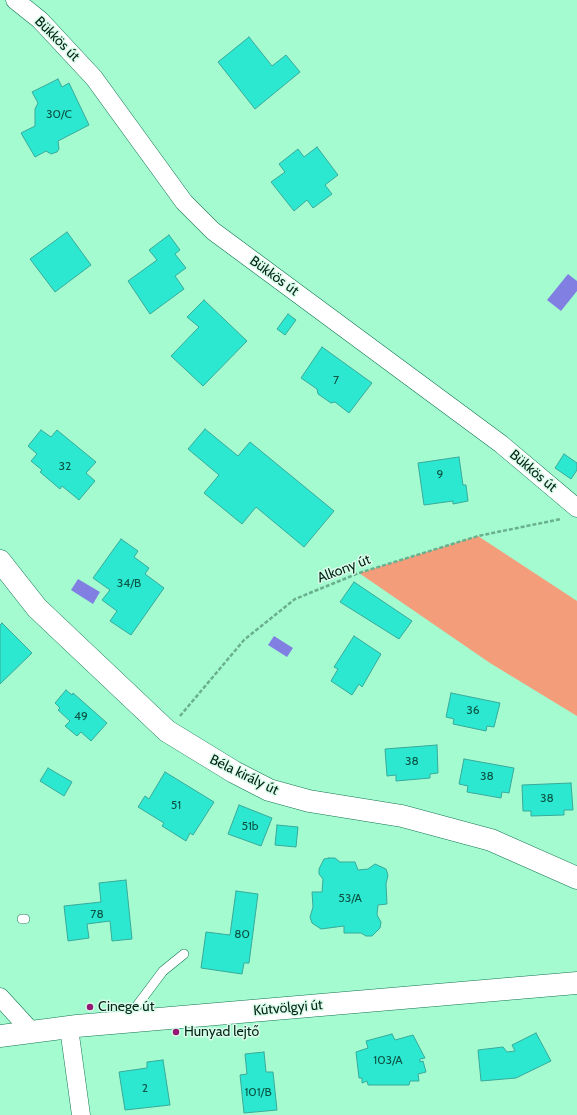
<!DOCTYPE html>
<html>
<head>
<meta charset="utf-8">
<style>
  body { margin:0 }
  canvas { display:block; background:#a4fbd0 }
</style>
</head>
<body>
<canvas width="577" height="1115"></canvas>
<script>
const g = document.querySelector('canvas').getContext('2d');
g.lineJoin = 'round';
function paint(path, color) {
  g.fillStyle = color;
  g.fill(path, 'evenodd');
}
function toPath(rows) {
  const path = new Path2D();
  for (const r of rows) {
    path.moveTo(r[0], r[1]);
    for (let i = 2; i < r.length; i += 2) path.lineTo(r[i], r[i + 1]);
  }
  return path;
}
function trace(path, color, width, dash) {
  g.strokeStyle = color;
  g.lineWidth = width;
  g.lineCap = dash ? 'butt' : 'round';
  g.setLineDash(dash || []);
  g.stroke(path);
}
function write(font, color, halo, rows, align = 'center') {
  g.font = font + ' Cabin,sans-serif';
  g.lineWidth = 3;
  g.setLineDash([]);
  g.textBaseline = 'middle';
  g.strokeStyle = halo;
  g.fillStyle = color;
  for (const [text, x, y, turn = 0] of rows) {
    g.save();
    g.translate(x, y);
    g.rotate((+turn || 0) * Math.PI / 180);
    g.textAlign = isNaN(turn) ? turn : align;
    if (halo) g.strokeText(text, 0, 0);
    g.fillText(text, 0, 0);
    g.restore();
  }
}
paint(toPath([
  [478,536,577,601,577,716,490,663,359,573]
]), '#f49d7b');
paint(toPath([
  [568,274,577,281,577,291,561,311,547,300],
  [78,579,100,592,93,604,71,590],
  [274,636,293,648,287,657,268,645]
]), '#8180e2');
const building = toPath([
  [249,37,272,66,286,55,300,72,255,109,218,62,249,37],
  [58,79,62,87,69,83,89,125,58,141,59,149,57,152,51,154,46,151,35,157,21,133,35,126,35,109,38,103,32,92,58,79],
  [317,147,338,175,325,185,332,194,313,208,307,200,294,211,271,182,285,172,279,164,298,149,304,157,317,147],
  [67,232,91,265,55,292,30,259,67,232],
  [169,235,180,250,175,254,186,268,175,276,184,289,150,314,128,281,157,260,149,250,169,235],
  [204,300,247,341,203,386,171,356,199,327,187,317,204,300],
  [288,314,296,320,285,335,277,329,288,314],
  [322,347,372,383,349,413,335,402,331,403,318,394,317,389,301,378,322,347],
  [205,429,238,456,250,442,334,511,304,547,256,507,242,524,204,493,219,475,188,449,205,429],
  [41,430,51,437,57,430,96,462,86,473,95,481,79,500,62,486,60,489,40,472,42,470,31,461,37,454,28,446,41,430],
  [564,454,577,463,577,470,571,479,555,468,564,454],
  [459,457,463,485,466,485,468,501,453,504,453,501,424,505,418,463,459,457],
  [121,539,138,551,134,557,149,568,145,574,164,588,131,635,110,621,117,611,102,600,110,590,93,578,121,539],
  [354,582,412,621,399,639,340,602,354,582],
  [2,623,32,653,0,684,0,625,2,623],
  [354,636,381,654,362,687,359,684,352,695,331,681,338,669,334,667,354,636],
  [66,690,72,695,73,693,107,723,91,741,81,732,77,736,65,726,70,721,58,710,60,708,55,703,66,690],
  [451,693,500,703,494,727,487,726,486,731,453,724,454,719,446,717,451,693],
  [437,745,438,773,430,774,430,778,396,781,396,775,387,776,385,749,437,745],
  [464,759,514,768,509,793,502,792,501,798,467,792,468,786,459,784,464,759],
  [48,768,72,782,64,796,40,781,48,768],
  [165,772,214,802,193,835,190,833,186,841,162,826,164,823,138,807,145,796,149,799,165,772],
  [571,783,573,810,564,810,564,815,531,816,531,811,523,811,522,785,571,783],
  [239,805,272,818,261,846,228,834,239,805],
  [277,825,298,827,296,847,275,845,277,825],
  [329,858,335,858,340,862,355,862,358,870,368,869,375,864,386,869,388,875,386,884,387,904,378,905,377,915,381,922,380,928,372,936,366,936,361,933,344,933,344,926,321,929,312,923,310,917,313,907,312,892,322,892,323,879,319,874,319,869,324,859,329,858],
  [126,880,132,939,112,941,110,921,87,924,89,938,68,941,64,906,101,902,99,883,126,880],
  [236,891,258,894,249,963,244,963,242,974,201,968,206,932,230,935,236,891],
  [536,1033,551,1061,516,1078,481,1081,478,1050,503,1047,507,1052,515,1051,512,1045,536,1033],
  [392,1034,395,1040,413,1035,425,1058,420,1059,420,1062,423,1061,426,1072,418,1074,419,1081,410,1081,409,1085,368,1085,367,1081,362,1083,362,1078,359,1078,356,1052,368,1048,366,1041,392,1034],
  [264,1052,266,1072,273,1072,277,1110,244,1113,240,1075,247,1074,245,1054,264,1052],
  [163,1060,170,1105,125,1110,119,1072,147,1068,147,1062,163,1060]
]);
paint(building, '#2ce8d1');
trace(building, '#38aa9a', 1);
const lane = toPath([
  [22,919,25,919],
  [127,1019,163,971,184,954]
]);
const street = toPath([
  [15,0,40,20,94,78,184,202,213,231,501,444,577,508],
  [0,997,32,1032],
  [69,1028,81,1115]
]);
const secondary = toPath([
  [0,561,37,608,167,731,234,772,269,790,309,801,402,816,491,840,577,878],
  [0,1036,77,1026,577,983]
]);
trace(lane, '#137551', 10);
trace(street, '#137551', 19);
trace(secondary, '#137551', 23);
trace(toPath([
  [180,716,244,640,295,599,359,573,478,536,561,519]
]), '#6aaf8e', 2.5, [4, 2]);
trace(lane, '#fff', 9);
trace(street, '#fff', 18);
trace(secondary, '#fff', 22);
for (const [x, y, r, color] of [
  [90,1007,4,"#951974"],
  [176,1032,4,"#951974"]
]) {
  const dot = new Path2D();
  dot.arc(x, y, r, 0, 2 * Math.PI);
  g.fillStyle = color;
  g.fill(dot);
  trace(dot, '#dbfcea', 1.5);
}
write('12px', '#0b5544', null, [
  ["30/C",59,114],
  ["7",336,380],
  ["32",65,466],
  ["9",440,474],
  ["34/B",129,583],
  ["36",473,710],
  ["49",81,716],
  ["38",412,761],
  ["38",487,776],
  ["38",547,798],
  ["51",176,805],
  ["51b",250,826],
  ["53/A",350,898],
  ["78",97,914],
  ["80",242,934],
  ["103/A",388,1060],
  ["2",145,1088],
  ["101/B",258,1092]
]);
write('14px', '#002415', '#dbfcea', [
  ["Bükkös út",57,39,45],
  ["Bükkös út",274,276,36],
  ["Bükkös út",533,471,40],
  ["Alkony út",344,569,-21],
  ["Béla király út",244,775,26],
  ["Kútvölgyi út",288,1008,-5]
]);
write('14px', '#002415', '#dbfcea', [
  ["Cinege út",98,1007],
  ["Hunyad lejtő",184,1032]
], 'left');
</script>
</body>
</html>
